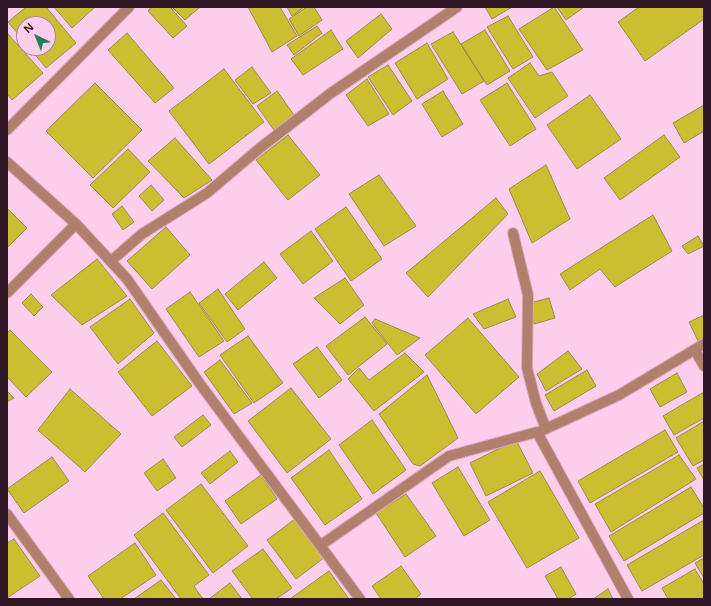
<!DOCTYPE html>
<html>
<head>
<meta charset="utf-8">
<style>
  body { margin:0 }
  #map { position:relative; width:711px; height:606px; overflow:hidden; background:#ffceec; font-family:"Noto Sans",sans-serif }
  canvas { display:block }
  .frame { position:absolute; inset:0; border:8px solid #2e1826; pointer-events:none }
  .north { position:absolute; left:16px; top:16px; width:40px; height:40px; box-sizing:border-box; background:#ffceec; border:1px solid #ab859d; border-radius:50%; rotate:317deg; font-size:11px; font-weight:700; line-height:16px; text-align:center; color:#2e1826 }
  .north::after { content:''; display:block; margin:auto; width:14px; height:18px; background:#1d8059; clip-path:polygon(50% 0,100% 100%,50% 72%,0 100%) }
</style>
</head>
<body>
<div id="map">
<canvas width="711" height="606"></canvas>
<div class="frame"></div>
<div class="north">N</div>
</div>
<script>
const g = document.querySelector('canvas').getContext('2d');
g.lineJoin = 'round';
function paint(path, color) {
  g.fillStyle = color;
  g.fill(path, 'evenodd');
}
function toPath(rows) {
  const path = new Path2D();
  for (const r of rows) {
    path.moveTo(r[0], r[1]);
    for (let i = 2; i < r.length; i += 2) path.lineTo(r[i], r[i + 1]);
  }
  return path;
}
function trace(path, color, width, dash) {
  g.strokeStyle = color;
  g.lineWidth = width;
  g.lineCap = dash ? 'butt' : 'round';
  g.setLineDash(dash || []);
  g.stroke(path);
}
const building = toPath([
  [26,7,46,7,76,43,46,68,30,48,48,48,48,24,24,24,24,41,8,22,26,7],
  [54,7,95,7,72,28,54,7],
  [151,7,170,7,187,26,173,38,148,11,151,7],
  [172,7,200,7,185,20,172,7],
  [248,7,280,7,297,36,272,52,248,7],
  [287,7,304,7,292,16,287,7],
  [307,7,314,7,322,20,299,36,289,19,307,7],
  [485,7,512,7,492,19,485,7],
  [554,7,583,50,547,70,519,29,554,7],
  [557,7,584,7,566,20,557,7],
  [639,7,704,7,704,19,645,61,618,22,639,7],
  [381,14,392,29,358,58,346,41,381,14],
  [508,16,533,57,513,69,487,27,508,16],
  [317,26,322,33,294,55,287,45,317,26],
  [331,30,343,49,303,75,291,59,331,30],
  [485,30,510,71,487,85,461,44,485,30],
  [453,32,484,81,462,94,431,44,453,32],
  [7,33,43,73,12,100,7,94,7,33],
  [127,33,174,88,155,103,108,50,127,33],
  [427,43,448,79,417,99,395,63,427,43],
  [530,63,539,76,552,72,568,96,535,118,508,78,530,63],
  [388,65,412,101,393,115,368,77,388,65],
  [252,67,271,93,253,104,235,80,252,67],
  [224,69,264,122,209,164,169,111,224,69],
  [367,79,389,114,368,126,346,95,367,79],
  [95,83,142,130,93,178,46,131,95,83],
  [507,83,536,129,510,146,480,100,507,83],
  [277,91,294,115,274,130,257,106,277,91],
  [443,91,463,124,442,137,422,104,443,91],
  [590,95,621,139,577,169,547,125,590,95],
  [704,105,704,131,684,143,673,123,704,105],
  [288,135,320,175,288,200,256,160,288,135],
  [664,135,680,157,620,200,604,178,664,135],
  [175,138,212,180,184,198,148,161,175,138],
  [128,149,150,172,113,208,90,185,128,149],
  [546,165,570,219,532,243,509,189,546,165],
  [379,175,416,226,384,246,349,194,379,175],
  [151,185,164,200,152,211,139,196,151,185],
  [496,198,508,214,428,297,406,273,496,198],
  [122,206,134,222,123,230,112,214,122,206],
  [346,207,382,259,351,281,315,229,346,207],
  [7,208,27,228,7,248,7,208],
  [653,215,672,251,615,287,600,269,570,290,560,274,653,215],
  [166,227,190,255,152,289,127,261,166,227],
  [311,231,333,261,303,284,280,254,311,231],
  [698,236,704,246,688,254,682,246,698,236],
  [97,259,127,296,82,325,51,295,97,259],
  [264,262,277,278,238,310,225,294,264,262],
  [345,278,364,305,340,324,314,298,345,278],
  [218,289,245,329,227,342,199,303,218,289],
  [190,292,224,341,199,357,166,309,190,292],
  [31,294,43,307,34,316,22,303,31,294],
  [549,298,555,318,534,324,530,303,549,298],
  [130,299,154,333,118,364,90,327,130,299],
  [508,299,516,317,484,329,473,314,508,299],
  [704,315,704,338,698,341,689,322,704,315],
  [365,317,387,344,348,375,326,346,365,317],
  [468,318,519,377,476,414,425,355,468,318],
  [375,319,420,338,397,355,372,323,375,319],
  [10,330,52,372,26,397,7,377,7,333,10,330],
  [248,336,283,383,254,403,220,355,248,336],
  [157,341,192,386,152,416,118,372,157,341],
  [317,347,342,380,319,398,293,364,317,347],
  [568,351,582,369,546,391,537,374,568,351],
  [405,353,424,372,374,411,348,379,359,368,369,380,405,353],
  [220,360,252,403,234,414,204,372,220,360],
  [587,370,596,386,554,411,545,395,587,370],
  [677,373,687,392,660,407,650,389,677,373],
  [427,375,458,438,420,466,413,464,379,414,427,375],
  [291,388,331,439,287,473,248,421,291,388],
  [70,389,121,434,85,472,38,430,70,389],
  [7,391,14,398,7,402,7,391],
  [704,392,704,418,674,435,663,416,704,392],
  [203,415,211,425,182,447,174,437,203,415],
  [372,420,406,470,373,494,339,445,372,420],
  [704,421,704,460,693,466,676,438,704,421],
  [665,430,678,452,590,503,578,481,665,430],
  [516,440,533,473,486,496,470,463,516,440],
  [329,450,362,499,325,525,291,478,329,450],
  [230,451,238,462,210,484,201,473,230,451],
  [679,455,696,479,611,532,595,504,679,455],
  [52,457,69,481,24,513,7,489,52,457],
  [163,459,176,478,157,491,144,473,163,459],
  [704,464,704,480,697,468,704,464],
  [458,467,490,520,464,536,432,483,458,467],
  [540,471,579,538,527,568,488,502,540,471],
  [261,475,277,499,241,524,225,501,261,475],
  [201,484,248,546,213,573,166,510,201,484],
  [691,487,704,508,704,513,624,561,609,536,691,487],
  [406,494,436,536,405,557,376,513,406,494],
  [163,513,209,575,194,586,203,599,181,599,134,535,163,513],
  [295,519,325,557,296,579,267,540,295,519],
  [704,520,704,555,642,591,627,565,704,520],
  [14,539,40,576,7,598,7,543,14,539],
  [135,543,156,575,120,599,104,599,88,576,135,543],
  [263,549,292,588,276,599,253,599,232,571,263,549],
  [704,558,704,578,695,563,704,558],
  [401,566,421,594,415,599,381,599,372,586,401,566],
  [561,567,576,594,568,599,558,599,545,576,561,567],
  [695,569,704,584,704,599,668,599,662,588,695,569],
  [329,571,349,599,290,599,329,571],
  [161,580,176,599,134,599,161,580],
  [230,583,242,599,209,599,230,583],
  [608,589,613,599,593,599,608,589]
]);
paint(building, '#cebc31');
trace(building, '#948c4f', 1);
const street = toPath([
  [7,130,129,7],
  [7,162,76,224,127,279,200,384,360,599],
  [513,233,528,295,527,368,536,403,546,429],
  [111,261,142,234,207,193,260,148,331,93,457,7],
  [7,293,76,224],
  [695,350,704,366],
  [541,431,619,395,704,344],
  [7,514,69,599],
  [321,545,449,456,537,432,628,599]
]);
trace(street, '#d9adc8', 12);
trace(street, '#b1806d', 10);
</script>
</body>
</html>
